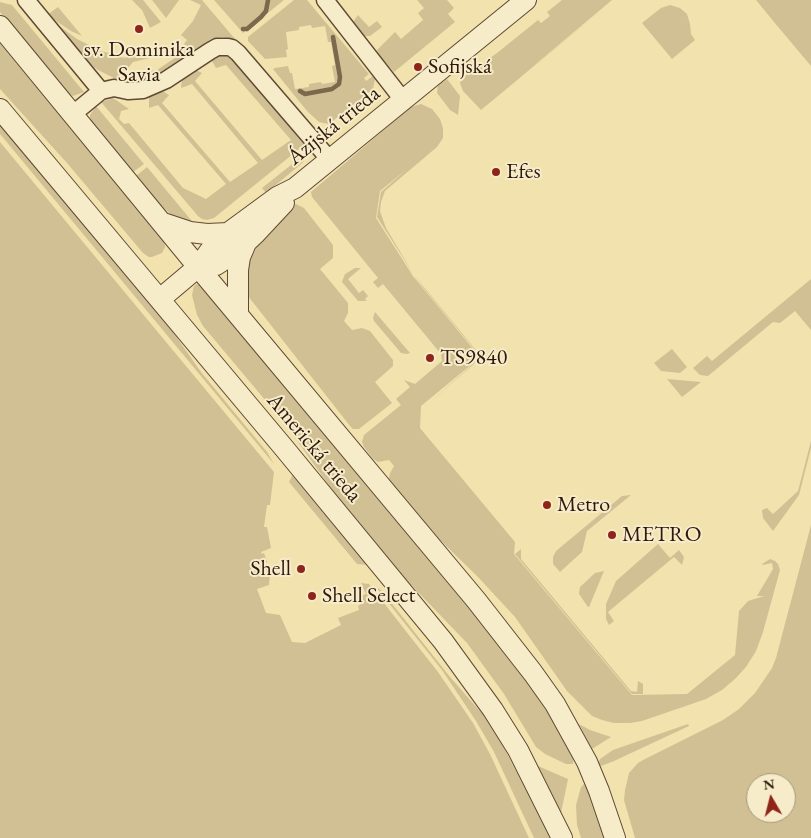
<!DOCTYPE html>
<html>
<head>
<meta charset="utf-8">
<style>
  body { margin:0 }
  #map { position:relative; width:811px; height:838px; overflow:hidden; background:#f2e2ae; font-family:"EB Garamond",serif }
  canvas { display:block }
  .north { position:absolute; left:746px; top:773px; width:50px; height:50px; box-sizing:border-box; background:#f7ecca; border:1px solid #a6977e; border-radius:50%; rotate:352deg; font-size:14px; font-weight:700; line-height:20px; text-align:center; color:#2d180d }
  .north::after { content:''; display:block; margin:auto; width:18px; height:22px; background:#8f2418; clip-path:polygon(50% 0,100% 100%,50% 72%,0 100%) }
</style>
</head>
<body>
<div id="map">
<canvas width="811" height="838"></canvas>
<div class="north">N</div>
</div>
<script>
const g = document.querySelector('canvas').getContext('2d');
g.lineJoin = 'round';
function paint(path, color) {
  g.fillStyle = color;
  g.fill(path, 'evenodd');
}
function toPath(rows) {
  const path = new Path2D();
  for (const r of rows) {
    path.moveTo(r[0], r[1]);
    for (let i = 2; i < r.length; i += 2) path.lineTo(r[i], r[i + 1]);
  }
  return path;
}
function trace(path, color, width, dash) {
  g.strokeStyle = color;
  g.lineWidth = width;
  g.lineCap = dash ? 'butt' : 'round';
  g.setLineDash(dash || []);
  g.stroke(path);
}
function write(font, color, halo, rows, align = 'center') {
  g.font = font + ' "EB Garamond",serif';
  g.lineWidth = 4;
  g.setLineDash([]);
  g.textBaseline = 'middle';
  g.strokeStyle = halo;
  g.fillStyle = color;
  for (const [text, x, y, turn = 0] of rows) {
    g.save();
    g.translate(x, y);
    g.rotate((+turn || 0) * Math.PI / 180);
    g.textAlign = isNaN(turn) ? turn : align;
    if (halo) g.strokeText(text, 0, 0);
    g.fillText(text, 0, 0);
    g.restore();
  }
}
paint(toPath([
  [132,0,143,0,161,22,150,28,142,10],
  [152,0,179,0,166,18],
  [190,0,202,0,235,39,222,37,211,39,156,75,135,81,144,72,157,70,188,49,184,44,187,40,181,35,193,21,201,5],
  [214,0,284,0,243,33],
  [294,0,307,0,369,74,364,78,366,81,373,76,375,79,373,89,329,124,319,122,307,111,273,69,275,68,288,66,290,73,292,73,295,89,309,87,309,84,321,82,322,84,335,82,332,66,335,65,331,42,328,42,325,26,312,28,311,25,299,27,299,30,286,32,288,49,286,50,287,57,265,59,248,41,248,37],
  [417,0,447,0,454,8,448,14,455,22,394,72,378,54,377,50,395,32,401,39,423,20,418,13,424,8],
  [562,0,612,0,519,78,614,0,481,110,463,91,460,83,462,78,497,53,538,20,541,23,550,16,547,12],
  [756,0,811,0,811,66,774,22],
  [0,2,12,5,84,92,73,96,66,92,0,12],
  [670,5,680,8,687,14,690,24,691,34,695,40,672,59,642,23,661,8],
  [58,7,82,36,71,31,47,15],
  [358,15,369,27,377,21,382,27,370,36,364,36,353,22],
  [54,22,77,39,101,51,112,54,113,56,126,58,128,55,156,50,155,53,154,57,133,62,118,80,98,70,88,63],
  [0,41,164,239,165,247,162,253,152,257,149,257,143,253,67,163,0,89],
  [217,55,226,55,234,60,304,145,214,218,207,220,202,219,198,216,101,102,113,98,129,109,121,111,119,119,124,124,129,123,183,188,206,199,226,184,158,105,149,108,149,98,151,94,159,91,164,92,169,95,162,103,230,182,258,163,192,84,181,88,182,78,191,71,196,70,202,73,195,81,262,160,291,140,226,65,216,68,212,61],
  [447,79,460,96,458,115,450,110,437,93,438,85],
  [421,104,432,109,440,119,443,128,443,138,437,147,385,191,381,202,380,211,386,228,414,275,475,349,477,357,474,364,429,403,473,364,475,350,423,287,414,275,377,217,381,192,407,169,380,191,376,218,413,276,474,350,472,364,421,406,420,428,515,542,514,554,632,695,687,694,735,655,739,611,748,601,764,596,757,596,773,569,772,563,763,565,762,564,770,559,775,561,778,564,780,570,763,632,756,651,746,667,735,679,722,690,706,699,642,721,630,723,614,723,602,720,592,716,567,691,515,617,478,577,436,536,391,482,389,478,390,473,394,466,389,460,378,462,373,459,364,447,362,442,364,435,401,405,396,399,410,387,404,380,415,384,442,361,441,354,383,284,378,288,373,282,378,278,312,197,311,192,411,107],
  [96,106,144,164,133,172,90,121,90,115],
  [0,122,161,315,201,372,267,452,274,464,0,134],
  [0,142,274,472,270,505,267,505,264,527,267,527,271,548,261,552,262,554,264,553,267,562,265,563,270,570,269,585,257,589,266,613,280,615,292,642,305,643,341,625,338,618,359,610,358,606,363,603,360,596,366,594,361,583,369,584,438,672,473,723,490,754,529,838,0,838],
  [305,154,304,161,300,165,266,193,262,188],
  [147,167,196,226,176,219,158,203,136,176],
  [296,204,304,208,333,245,333,258,320,269,348,303,348,313,344,321,352,330,362,328,370,331,393,360,393,366,375,382,392,403,359,429,353,429,350,426,248,296,246,271,253,248,291,206],
  [355,268,361,268,348,279,359,293,363,290,368,296,365,299,367,301,358,301,342,282,345,274],
  [811,279,811,330,795,311,780,323,773,322,708,376,700,375,693,368,707,356,712,361],
  [198,283,201,283,528,677,574,756,573,764,566,764,545,754,536,747,504,694,467,643,390,563,340,501,286,425,203,326,197,315,192,295,194,286],
  [375,312,410,353,407,354,401,353,374,321,373,318],
  [672,349,687,367,680,373,661,371,654,363],
  [667,379,701,382,682,397],
  [811,441,811,448,799,495,773,531,763,518,762,510,767,508,773,514,798,491],
  [293,474,369,565,357,564,289,482],
  [631,495,587,531,582,552,560,572,553,564,553,557,556,551,622,496],
  [811,525,811,838,635,838,624,800,625,790,629,773,638,763,643,760,723,720,739,709,755,693,772,668,776,658],
  [756,783,786,783,786,813,756,813],
  [658,544,670,558,679,550,684,557,682,565,674,557,608,612,614,621,609,625,606,619,606,604,616,581],
  [521,549,521,559,631,691,637,692,638,681,643,684,643,694,632,694,515,554],
  [604,571,589,607,588,607,579,594,580,587,595,573],
  [375,586,382,591,450,677,492,725,551,838,534,838,494,752,476,721,442,670],
  [579,724,590,730,611,737,592,749],
  [688,724,689,726,614,761,601,766,598,764,600,759,613,750],
  [538,766,568,779,561,813],
  [584,784,586,785,606,838,581,838,577,825,576,805,581,787]
]), '#d1c093');
trace(toPath([
  [243,29,247,29,261,17,266,11,268,0],
  [300,91,305,94,332,89,339,84,340,77,333,37]
]), '#7b684d', 4.5);
const minor = toPath([
  [26,0,101,91],
  [325,0,403,100],
  [73,114,101,91,114,88,128,91,143,90,166,80,210,51,217,47,228,47,232,48,238,53,330,160]
]);
const tertiary = toPath([
  [0,26,198,267,476,600,533,673,555,704,587,762,599,791,615,838],
  [0,109,284,448,443,641,493,710,518,750,562,838],
  [163,223,190,232,207,234,229,233],
  [198,267,216,265,236,252,256,233,284,203],
  [160,299,198,267,217,241,277,197,295,188,526,0],
  [238,314,238,270,240,257,246,243]
]);
trace(minor, '#5e4a35', 19);
trace(tertiary, '#5e4a35', 22);
trace(minor, '#f7ecca', 16);
trace(tertiary, '#f7ecca', 20);
for (const [x, y, r, color] of [
  [139,29,5,"#8f2418"],
  [418,67,5,"#8f2418"],
  [496,172,5,"#8f2418"],
  [430,358,5,"#8f2418"],
  [547,505,5,"#8f2418"],
  [612,535,5,"#8f2418"],
  [301,569,5,"#8f2418"],
  [312,596,5,"#8f2418"]
]) {
  const dot = new Path2D();
  dot.arc(x, y, r, 0, 2 * Math.PI);
  g.fillStyle = color;
  g.fill(dot);
  trace(dot, '#f7ecca', 2);
}
write('22px', '#2d180d', '#f7ecca', [
  ["sv. Dominika",139,50,"center"],
  ["Savia",139,75,"center"],
  ["Sofijská",428,67],
  ["Efes",506,172],
  ["TS9840",440,358],
  ["Metro",557,505],
  ["METRO",622,535],
  ["Shell",291,569,"right"],
  ["Shell Select",322,596]
], 'left');
write('22px', '#2d180d', '#f7ecca', [
  ["Ázijská trieda",334,126,-39],
  ["Americká trieda",314,448,50]
]);
</script>
</body>
</html>
